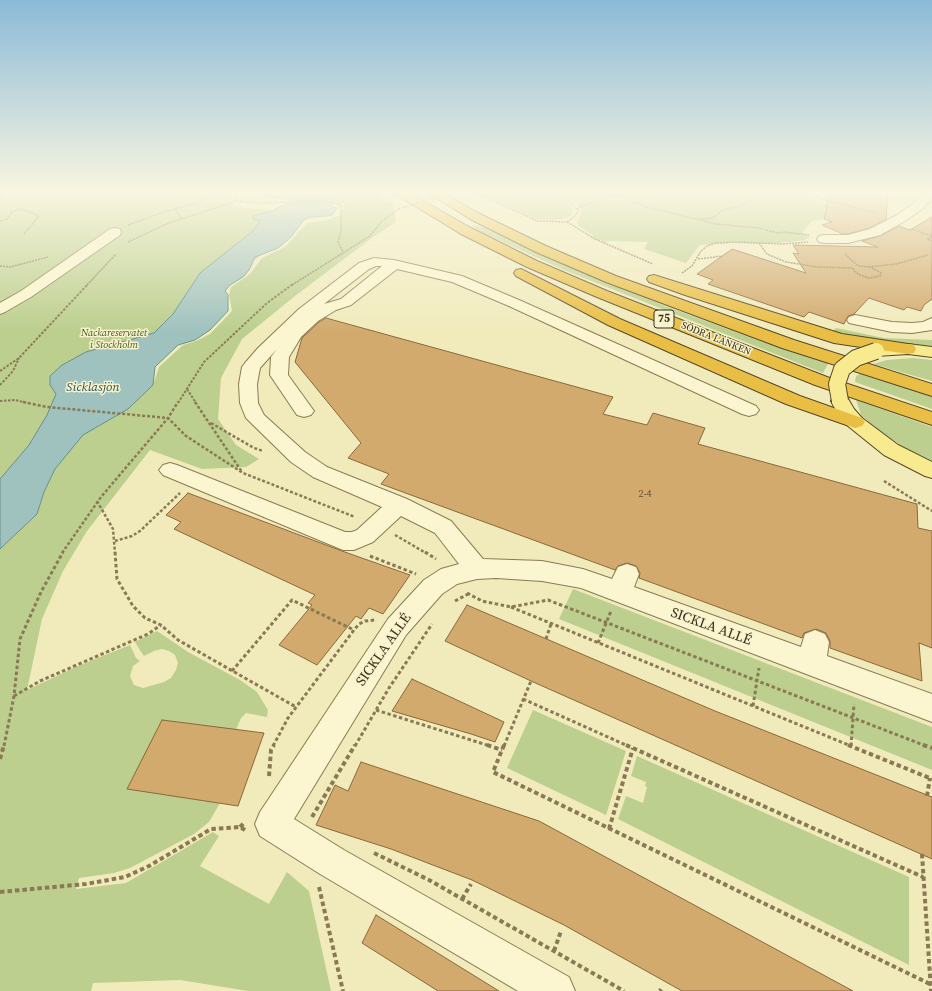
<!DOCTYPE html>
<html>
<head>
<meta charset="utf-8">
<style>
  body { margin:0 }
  canvas { display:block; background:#f1ebbc }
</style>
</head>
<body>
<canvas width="932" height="991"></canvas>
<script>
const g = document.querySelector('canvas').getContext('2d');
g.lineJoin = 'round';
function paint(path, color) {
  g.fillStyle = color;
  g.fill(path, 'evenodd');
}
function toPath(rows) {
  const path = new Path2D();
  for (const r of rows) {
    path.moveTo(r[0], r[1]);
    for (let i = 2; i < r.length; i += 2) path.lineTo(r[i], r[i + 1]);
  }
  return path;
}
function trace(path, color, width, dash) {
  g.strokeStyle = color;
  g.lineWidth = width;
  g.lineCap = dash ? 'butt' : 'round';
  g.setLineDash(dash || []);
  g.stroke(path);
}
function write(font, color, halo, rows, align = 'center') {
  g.font = font + ' "Source Serif 4",serif';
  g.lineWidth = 3;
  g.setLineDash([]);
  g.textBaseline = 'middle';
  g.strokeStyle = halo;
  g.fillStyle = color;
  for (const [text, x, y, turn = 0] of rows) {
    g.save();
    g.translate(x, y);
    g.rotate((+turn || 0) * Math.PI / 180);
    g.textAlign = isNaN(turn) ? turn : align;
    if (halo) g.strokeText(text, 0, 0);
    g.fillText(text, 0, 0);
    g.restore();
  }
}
paint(toPath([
  [0,192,234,192,229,201,236,207,283,211,287,237,247,265,94,428,153,385,159,367,183,345,196,341,210,334,232,311,229,295,231,287,250,274,262,258,285,247,307,223,323,221,341,215,345,202,362,192,378,192,387,201,393,201,396,222,372,238,295,296,242,339,221,378,218,419,236,445,259,459,246,467,202,469,150,450,87,531,63,571,42,619,27,690,78,666,130,645,136,658,140,661,133,666,130,676,134,685,143,688,164,682,171,678,176,670,178,663,175,655,169,651,162,649,154,651,144,656,141,652,135,642,157,631,188,652,240,680,257,692,268,710,267,717,246,713,241,718,236,730,128,789,220,803,209,822,194,834,130,868,114,873,79,878,76,889,126,883,213,832,219,836,200,866,269,904,287,872,309,891,331,991,248,991,180,980,93,983,91,991,0,991,0,549,37,514,44,492,55,469,0,521],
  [472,192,548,192,567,201,572,207,573,211,571,216,566,218,554,220,537,219,487,197],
  [557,192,802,192,819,202,836,208,823,219,812,221,802,233,810,238,805,239,806,240,768,244,731,243,701,245,699,246,686,263,644,249,648,242,608,241,604,243,601,240,594,240,592,237,593,235,580,227,577,222,582,210,573,200],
  [472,225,486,228,573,267,665,306,760,341,829,362,823,373,564,270,479,231],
  [836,328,884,338,932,340,932,346,887,343,850,336,833,331],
  [913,358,932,360,932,381,873,364,887,360],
  [860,374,932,396,932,409,855,382,856,376],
  [856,400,932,427,932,462,905,448,877,429,861,415],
  [573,589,932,727,932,770,559,619],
  [533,710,626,751,606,815,507,768],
  [637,756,909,877,909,965,618,819,626,796,643,803,647,787,645,786,646,782,631,776]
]), '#bccf8f');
const water = toPath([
  [269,192,352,192,329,206,337,208,332,215,328,216,310,217,304,220,290,238,278,248,255,257,249,270,243,277,230,285,225,291,228,295,228,311,210,330,195,340,178,345,155,367,153,385,128,409,83,435,55,469,44,492,37,514,0,549,0,479,29,445,47,415,56,394,50,385,50,376,62,365,86,352,154,333,173,314,200,273,254,230,260,221,253,219,253,216,272,211,286,204,323,202,322,200,292,201,285,198,266,198,265,195,269,192]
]);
paint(water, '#a0c2be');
trace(water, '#67908d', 1);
const building = toPath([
  [830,192,888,192,886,219,869,228,848,234,843,234,822,225,832,222,824,219,830,192],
  [932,217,932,299,924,305,921,311,907,307,904,310,869,298,854,314,848,316,844,324,809,312,804,317,708,284,713,280,697,274,732,249,806,273,793,253,799,254,793,245,878,247,862,241,880,236,899,226,910,230,932,217],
  [326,318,613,397,603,414,647,425,653,413,705,428,698,444,917,504,918,528,932,531,932,648,919,643,922,681,830,648,830,641,826,633,816,629,804,633,802,638,639,578,640,573,636,566,627,563,618,566,615,570,381,484,389,474,348,458,361,443,295,362,302,338,319,322,326,318],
  [188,493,342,551,410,575,383,614,369,608,361,619,356,616,317,665,279,645,312,605,308,603,315,595,174,529,181,522,166,515,188,493],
  [467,605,715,711,932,797,932,859,531,681,445,641,467,605],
  [412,679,504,722,495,742,471,734,392,711,412,679],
  [162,720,264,733,238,806,127,789,162,720],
  [361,762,539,821,853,991,682,991,564,925,472,880,391,849,316,825,335,785,348,791,361,762],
  [376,915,499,991,438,991,362,943,376,915]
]);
paint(building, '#d2aa6e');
trace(building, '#8b6838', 1);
const minor = toPath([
  [925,192,932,192,932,199,922,209,905,221,880,235,848,243,824,243,819,242,817,239,819,236,824,235,848,235,870,229,897,215,914,203,925,192],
  [115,228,120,229,121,232,120,235,31,297,5,312,0,314,0,303,21,291,110,229,115,228],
  [374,258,394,260,462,276,519,300,756,406,759,410,756,414,749,416,742,414,509,306,452,282,397,269,351,305,336,310,318,321,301,337,289,357,288,375,314,411,311,415,304,417,297,415,270,375,271,357,277,349,260,368,257,384,258,403,264,415,305,452,327,467,407,499,451,521,483,559,542,561,583,569,612,579,618,567,627,564,636,567,639,574,634,587,801,647,805,634,815,630,825,634,829,642,827,656,932,694,932,722,581,588,542,581,496,578,477,579,457,584,442,594,406,635,294,819,344,850,569,977,575,991,518,991,320,874,260,836,255,824,260,812,388,619,424,580,441,569,459,564,435,533,401,516,373,542,354,550,343,550,163,475,159,470,163,465,170,463,177,465,345,532,352,532,357,530,382,507,313,477,291,462,246,418,240,403,239,384,242,367,245,363,258,348,299,309,359,263,374,258],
  [376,266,382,266,341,299,324,304,369,269,376,266],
  [855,315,892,322,912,323,923,322,932,318,932,330,912,333,892,332,849,323,847,320,849,317,855,315]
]);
const major = toPath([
  [908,344,932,347,932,357,908,354,876,356,870,355,868,351,870,347,876,346,908,344],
  [840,395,847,397,854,409,862,418,898,445,932,462,932,478,925,476,884,455,848,426,839,416,831,401,833,397,840,395]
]);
const highway = toPath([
  [392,192,407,192,471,228,537,261,607,291,827,377,932,412,932,425,815,385,597,297,527,267,461,234,392,192],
  [427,192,442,192,478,213,546,246,616,276,794,340,932,384,932,396,782,348,606,282,536,252,470,219,427,192],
  [521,269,620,319,800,396,862,418,865,422,862,426,855,428,786,404,608,325,516,276,514,273,516,270,521,269],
  [654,275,842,334,908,344,914,345,916,349,914,353,908,354,834,343,685,295,649,282,647,279,649,276,654,275]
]);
trace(minor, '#8a7a54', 2);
trace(major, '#574729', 2);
trace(highway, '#574729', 2);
trace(toPath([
  [468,192,484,197,538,221,567,222,575,216,578,211,570,201,552,192],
  [593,192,607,196,626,196,628,200,647,207,716,224,759,228,778,233,784,232,809,235],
  [809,192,821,199,875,213],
  [0,200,6,192],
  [234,201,259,203,321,201,341,205,341,231,338,242,343,252],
  [240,201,255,192],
  [636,203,644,192],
  [337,204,358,192],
  [175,209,182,219],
  [577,209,607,196],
  [699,219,713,218,723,210,741,206,750,201,750,198,743,192],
  [0,221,7,219,12,212,21,209,38,215,39,216,24,234],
  [567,222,595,239,653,264],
  [128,225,164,212,196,203,213,196,216,192],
  [912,229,932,236],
  [932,237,927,239,932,241],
  [128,242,169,223,231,203,235,200,238,192],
  [759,243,767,254,786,262,817,267,853,268,854,271,860,275,869,278,880,276,881,273,870,267,896,264,928,255],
  [845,254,858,266,870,267],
  [698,259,722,256],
  [0,266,10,267,48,257],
  [682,273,692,266,701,251,707,246,715,243,737,242,783,244,808,242],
  [87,285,116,254],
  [292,285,370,236,382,221,398,209]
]), '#8a7a54', 1.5, [2, 1]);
trace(toPath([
  [0,371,19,358,88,284],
  [0,385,13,371,19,358],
  [187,389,196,403],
  [0,401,15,400,28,403],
  [178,403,204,362,267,303,293,284]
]), '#8a7a54', 2, [2.5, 1.5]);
trace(toPath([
  [23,402,47,407,168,418,186,436,243,473,355,517],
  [195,402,242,472],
  [211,423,254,448,263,451],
  [884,481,932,511],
  [97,501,113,529,115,553],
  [395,535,426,553],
  [115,541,132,536,140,531,180,493],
  [62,553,101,497,168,418,178,402]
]), '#8a7a54', 2.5, [3, 2]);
trace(toPath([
  [115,552,117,579,133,606,145,618,161,625,178,640,296,707],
  [425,552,436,559],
  [370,556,416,574],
  [467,593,482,601,511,607,548,600,926,746],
  [455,601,468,594],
  [511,607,851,746],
  [546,639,551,624],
  [598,643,611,611],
  [232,671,292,600,354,630],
  [14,696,40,681,148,634,161,625],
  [523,699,628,746],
  [753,706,759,668],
  [376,710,490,746],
  [4,746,14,696,20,639,41,592,63,552],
  [273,746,288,718,354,630,359,624,365,621,375,620],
  [355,746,389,688,432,624],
  [504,746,531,681],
  [851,746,854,704]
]), '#8a7a54', 3, [3.5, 2.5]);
trace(toPath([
  [487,745,502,750],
  [504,745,493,772,930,984],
  [626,745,923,877],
  [848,745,932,779],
  [923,745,932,748],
  [0,759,4,745],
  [269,776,271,750,274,745],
  [927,796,930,778],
  [312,817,355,745],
  [240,827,245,822],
  [609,829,633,748],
  [374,853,429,880,624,991],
  [922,854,931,991],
  [319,887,343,991],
  [0,892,86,884,125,877,149,866,211,829,240,827,245,830],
  [462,899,471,884],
  [554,951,561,931],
  [660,991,661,989]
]), '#8a7a54', 4, [4.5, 3]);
paint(minor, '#fbf6cf');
paint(major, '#f8eb8f');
paint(highway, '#e9be44');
const majorBridge = toPath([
  [840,401,837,384,842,369,856,358,876,351]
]);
trace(majorBridge, '#574729', 18, []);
trace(toPath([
  [398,209,449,194,468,193]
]), '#8a7a54', 1.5, [2, 1]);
trace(majorBridge, '#f8eb8f', 16);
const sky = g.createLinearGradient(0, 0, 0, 331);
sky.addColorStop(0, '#8bbad7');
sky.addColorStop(0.58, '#f9f6e1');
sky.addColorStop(1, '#f9f6e100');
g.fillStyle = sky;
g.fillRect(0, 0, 932, 331);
write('italic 10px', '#3e561f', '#f8f3cc', [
  ["Nackareservatet",114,333],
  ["i Stockholm",114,345]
]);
write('10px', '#382e1a', '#f8f3cc', [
  ["SÖDRA LÄNKEN",716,339,22]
]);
write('10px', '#5e4d2f', null, [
  ["2-4",645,494]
]);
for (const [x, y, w] of [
  [664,319,20]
]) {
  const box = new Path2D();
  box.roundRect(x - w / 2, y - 9, w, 18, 3);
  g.fillStyle = '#f8f3cc';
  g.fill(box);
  trace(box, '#382e1a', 1);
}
write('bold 11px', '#382e1a', null, [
  ["75",664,319]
]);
write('italic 13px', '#285359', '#f8f3cc', [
  ["Sicklasjön",93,388]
]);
write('14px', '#382e1a', '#f8f3cc', [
  ["SICKLA ALLÉ",711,627,20],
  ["SICKLA ALLÉ",384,650,-55]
]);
</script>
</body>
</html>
